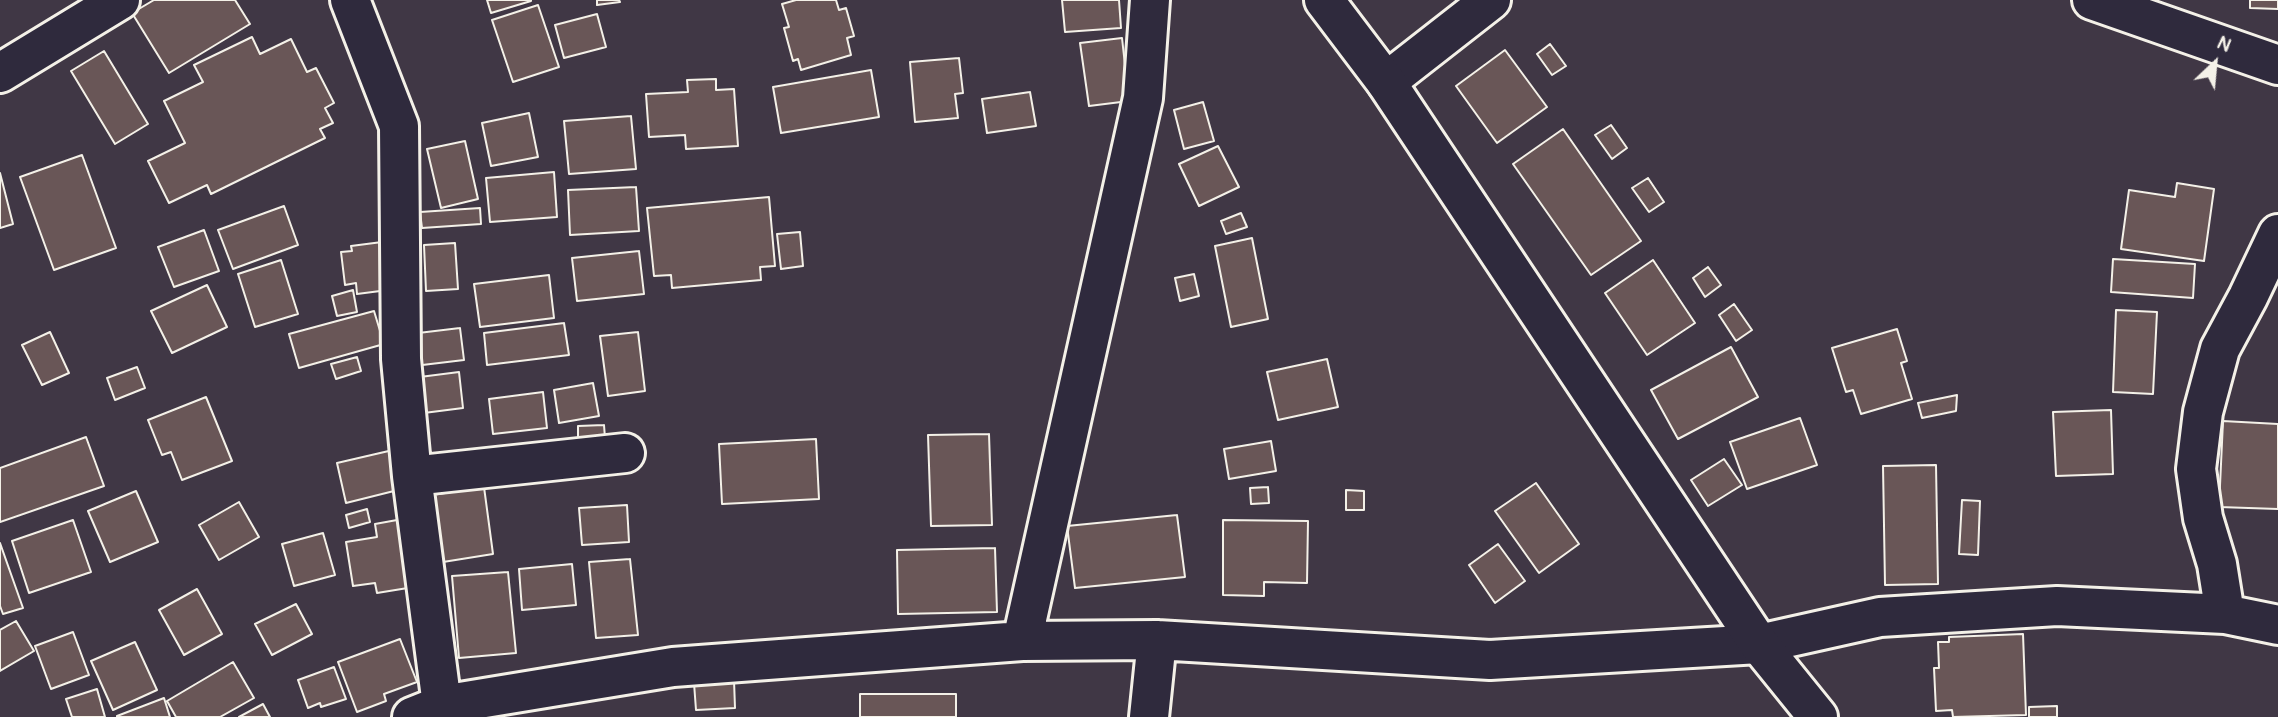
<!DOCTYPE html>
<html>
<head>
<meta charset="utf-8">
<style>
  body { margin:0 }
  #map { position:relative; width:2278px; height:717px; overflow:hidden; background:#403745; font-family:Pangolin,sans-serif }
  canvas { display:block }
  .north { position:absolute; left:2180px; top:28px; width:70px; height:70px; -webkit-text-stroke:5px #2f2a3d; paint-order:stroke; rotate:26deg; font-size:19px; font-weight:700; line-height:28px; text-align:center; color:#f4f1e8 }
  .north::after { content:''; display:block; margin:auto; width:24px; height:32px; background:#f4f1e8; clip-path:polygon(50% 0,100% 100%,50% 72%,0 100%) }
</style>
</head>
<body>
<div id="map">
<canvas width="2278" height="717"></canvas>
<div class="north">N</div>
</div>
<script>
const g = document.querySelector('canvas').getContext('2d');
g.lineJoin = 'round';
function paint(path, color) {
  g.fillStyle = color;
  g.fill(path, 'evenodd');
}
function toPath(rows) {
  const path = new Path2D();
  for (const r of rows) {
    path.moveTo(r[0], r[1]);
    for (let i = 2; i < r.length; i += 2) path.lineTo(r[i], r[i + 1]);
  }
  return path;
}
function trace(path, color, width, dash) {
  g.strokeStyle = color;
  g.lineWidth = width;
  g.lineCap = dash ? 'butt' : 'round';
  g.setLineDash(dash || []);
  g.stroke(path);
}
const building = toPath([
  [154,0,235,0,250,24,169,73,132,13,154,0],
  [487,0,531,0,531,1,491,13,487,0],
  [597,0,619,0,620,2,597,5,597,0],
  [796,0,836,0,839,10,846,8,854,36,847,38,851,55,801,70,798,59,793,61,784,28,789,27,782,4,796,0],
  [1062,0,1119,0,1121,28,1065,32,1062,0],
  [2250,0,2278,0,2278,9,2250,8,2250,0],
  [538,5,559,67,513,82,492,20,538,5],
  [597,14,606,47,564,58,555,25,597,14],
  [252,37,260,54,291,39,307,72,316,68,334,103,325,108,333,123,320,129,325,138,211,194,207,185,169,203,148,161,185,143,164,101,203,82,194,65,252,37],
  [1122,38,1129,101,1089,106,1080,43,1122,38],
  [1550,44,1566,66,1552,75,1537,54,1550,44],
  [1505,50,1547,107,1497,143,1456,86,1505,50],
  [104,51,148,124,115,144,71,71,104,51],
  [959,58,963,93,955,94,958,118,915,122,910,62,959,58],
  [871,70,879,117,781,133,773,87,871,70],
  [716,79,716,90,734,89,738,146,686,149,685,135,649,137,646,94,688,92,687,80,716,79],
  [1030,92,1036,126,987,133,982,99,1030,92],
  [1203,102,1214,141,1184,149,1174,110,1203,102],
  [529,113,538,157,491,166,482,123,529,113],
  [631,116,636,169,569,174,564,121,631,116],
  [1611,125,1627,148,1612,159,1595,135,1611,125],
  [1563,129,1641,241,1591,275,1513,164,1563,129],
  [465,141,478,199,441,208,427,149,465,141],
  [1218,146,1239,187,1199,206,1179,164,1218,146],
  [82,155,116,248,54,270,20,177,82,155],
  [554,172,557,217,490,222,486,178,554,172],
  [0,173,13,224,0,228,0,173],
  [1648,178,1664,202,1649,212,1632,188,1648,178],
  [2177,183,2214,189,2204,261,2121,249,2129,190,2175,197,2177,183],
  [636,187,639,231,570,235,568,190,636,187],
  [769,197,775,266,760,267,761,280,672,288,671,275,654,276,647,208,769,197],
  [284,206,298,245,233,269,218,230,284,206],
  [480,208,481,224,422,228,420,212,480,208],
  [1241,213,1247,227,1226,234,1221,221,1241,213],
  [204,230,219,271,174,287,158,247,204,230],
  [800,232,803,266,781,269,777,234,800,232],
  [1252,238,1268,319,1231,327,1215,246,1252,238],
  [382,242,388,290,357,294,356,283,345,285,341,252,352,251,351,246,382,242],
  [455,243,458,289,426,291,424,245,455,243],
  [639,251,644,294,577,301,572,258,639,251],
  [2113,259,2195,264,2193,298,2111,292,2113,259],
  [281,260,298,314,255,327,238,274,281,260],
  [1653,260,1695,323,1647,355,1605,293,1653,260],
  [1708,267,1721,285,1705,297,1693,278,1708,267],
  [1194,274,1199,296,1180,301,1175,278,1194,274],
  [549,275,554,318,480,327,474,284,549,275],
  [207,285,227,327,172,353,151,311,207,285],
  [353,290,357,312,337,316,332,296,353,290],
  [1734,304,1752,330,1736,341,1719,315,1734,304],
  [2116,310,2157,312,2153,394,2113,392,2116,310],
  [374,311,384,344,299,368,289,334,374,311],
  [564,323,569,355,487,365,484,333,564,323],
  [460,328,464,360,414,366,410,334,460,328],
  [1897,329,1907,361,1901,363,1912,399,1861,414,1853,390,1846,392,1832,348,1897,329],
  [50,332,69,373,42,385,22,345,50,332],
  [638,332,645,391,608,396,600,336,638,332],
  [1731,347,1758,397,1678,439,1651,390,1731,347],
  [357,357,361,371,336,379,331,364,357,357],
  [1327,359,1338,407,1278,420,1267,372,1327,359],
  [137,367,145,388,115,400,107,378,137,367],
  [459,372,463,408,416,414,412,378,459,372],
  [593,383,599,416,559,423,554,390,593,383],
  [543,392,547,428,493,434,489,399,543,392],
  [1957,395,1956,411,1922,418,1918,403,1957,395],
  [206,397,232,461,182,480,171,452,162,455,148,420,206,397],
  [2111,410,2113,474,2056,476,2053,412,2111,410],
  [1800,418,1817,465,1747,489,1730,442,1800,418],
  [2223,421,2278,424,2278,509,2219,507,2223,421],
  [604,425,605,438,578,439,578,426,604,425],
  [989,434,992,525,931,526,928,435,989,434],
  [86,437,104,486,0,522,0,468,86,437],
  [816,439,819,499,722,504,719,444,816,439],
  [1271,441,1276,471,1229,479,1224,449,1271,441],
  [393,450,402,489,346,503,337,463,393,450],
  [1724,459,1742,485,1708,506,1691,480,1724,459],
  [1936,465,1938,584,1885,585,1883,466,1936,465],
  [1536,483,1579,544,1539,573,1495,511,1536,483],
  [484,487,493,554,443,562,432,495,484,487],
  [1268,487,1269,503,1251,504,1250,488,1268,487],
  [1346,490,1364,491,1364,510,1346,510,1346,490],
  [136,491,158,542,110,562,88,511,136,491],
  [1962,500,1980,501,1978,555,1959,554,1962,500],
  [239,502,259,537,219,560,199,525,239,502],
  [627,505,629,542,582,545,579,508,627,505],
  [367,509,370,522,349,528,346,515,367,509],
  [1177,515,1185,577,1075,588,1067,526,1177,515],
  [408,518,420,586,377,593,375,583,353,586,346,542,377,537,375,524,408,518],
  [73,520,91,572,29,593,12,541,73,520],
  [1223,520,1308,521,1307,583,1264,582,1264,596,1223,595,1223,520],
  [323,533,335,575,294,586,282,544,323,533],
  [0,543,23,608,3,614,0,606,0,543],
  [1498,544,1525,581,1495,603,1469,565,1498,544],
  [995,548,997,612,898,614,897,550,995,548],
  [630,559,638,635,596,638,589,562,630,559],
  [572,564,576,605,522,610,519,569,572,564],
  [508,572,516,653,459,658,452,576,508,572],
  [197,589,222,634,184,655,159,610,197,589],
  [296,604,312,634,272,655,255,624,296,604],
  [16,621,34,651,0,671,0,630,16,621],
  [73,632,89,675,51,689,35,646,73,632],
  [2023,634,2026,715,1953,717,1952,710,1936,711,1934,668,1939,668,1938,642,1949,642,1949,637,2023,634],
  [400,639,417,682,384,694,386,701,357,712,338,662,400,639],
  [135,642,157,690,113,710,91,661,135,642],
  [233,662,254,698,220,717,176,717,167,701,233,662],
  [334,667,346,699,321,707,320,703,308,708,298,680,334,667],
  [734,680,735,708,696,710,694,683,734,680],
  [97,689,105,717,72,717,66,699,97,689],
  [860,694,956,694,956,717,860,717,860,694],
  [164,698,170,717,117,717,117,716,164,698],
  [263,704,270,717,239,717,263,704],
  [2057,706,2057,717,2029,717,2029,707,2057,706]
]);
paint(building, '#695657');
trace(building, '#f4f1e8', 2);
const street = toPath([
  [350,0,399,126,401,359,412,476,442,705],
  [2092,0,2278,65],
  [0,73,120,0],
  [1386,82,1491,0],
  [412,476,625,453],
  [2225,614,2217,564,2203,518,2196,469,2203,412,2220,349,2248,297,2278,234],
  [1022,641,1143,98,1150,0],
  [412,717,442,705,673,667,1022,641,1157,640,1490,660,1759,644,1880,617,2057,606,2225,614,2278,625],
  [1149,717,1157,640]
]);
const secondary = toPath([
  [1324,0,1386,82,1759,644,1818,717]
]);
trace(street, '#f4f1e8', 44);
trace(secondary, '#f4f1e8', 44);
trace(street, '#2f2a3d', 38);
trace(secondary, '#2f2a3d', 38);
</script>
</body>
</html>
